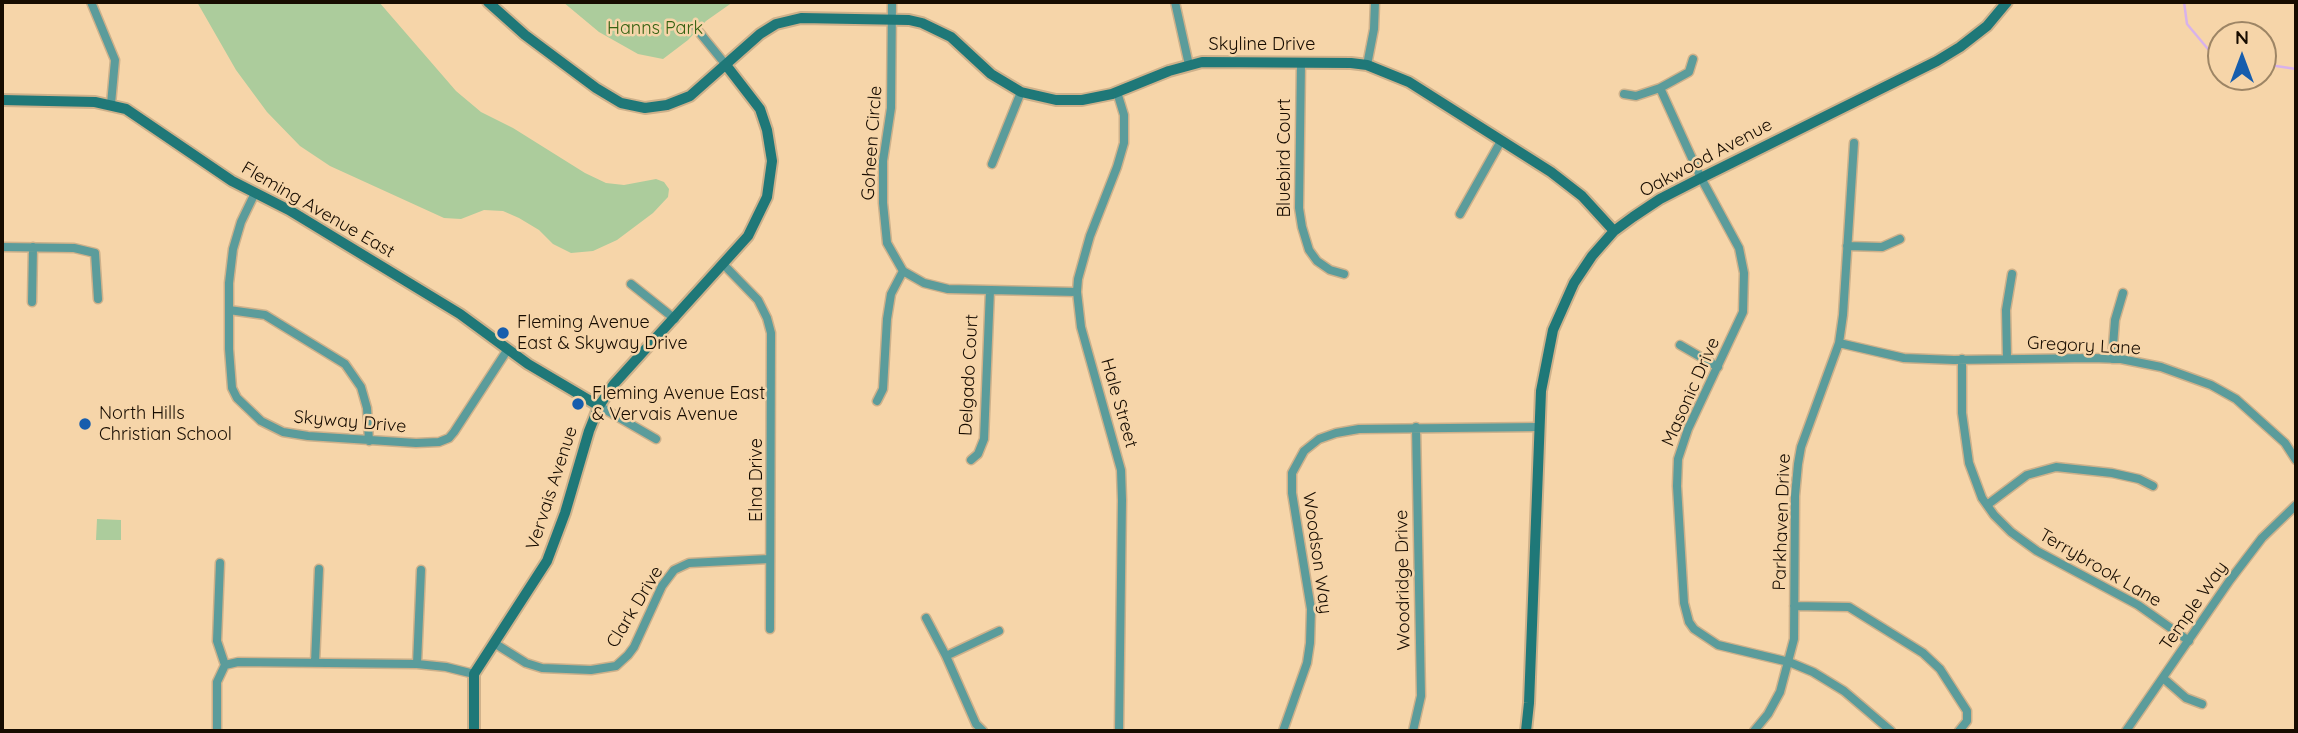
<!DOCTYPE html>
<html>
<head>
<meta charset="utf-8">
<style>
  body { margin:0 }
  #map { position:relative; width:2298px; height:733px; overflow:hidden; background:#f6d5a9; font-family:Quicksand,sans-serif }
  canvas { display:block }
  .frame { position:absolute; inset:0; border:4px solid #170c00; pointer-events:none }
  .north { position:absolute; left:2207px; top:21px; width:70px; height:70px; box-sizing:border-box; background:#f6d5a9; border:2px solid #9d8565; border-radius:50%; rotate:0deg; font-size:19px; font-weight:700; line-height:28px; text-align:center; color:#170c00 }
  .north::after { content:''; display:block; margin:auto; width:24px; height:32px; background:#165dad; clip-path:polygon(50% 0,100% 100%,50% 72%,0 100%) }
</style>
</head>
<body>
<div id="map">
<canvas width="2298" height="733"></canvas>
<div class="frame"></div>
<div class="north">N</div>
</div>
<script>
const g = document.querySelector('canvas').getContext('2d');
g.lineJoin = 'round';
function paint(path, color) {
  g.fillStyle = color;
  g.fill(path, 'evenodd');
}
function toPath(rows) {
  const path = new Path2D();
  for (const r of rows) {
    path.moveTo(r[0], r[1]);
    for (let i = 2; i < r.length; i += 2) path.lineTo(r[i], r[i + 1]);
  }
  return path;
}
function trace(path, color, width, dash) {
  g.strokeStyle = color;
  g.lineWidth = width;
  g.lineCap = dash ? 'butt' : 'round';
  g.setLineDash(dash || []);
  g.stroke(path);
}
function write(font, color, halo, rows, align = 'center') {
  g.font = font + ' Quicksand,sans-serif';
  g.lineWidth = 5;
  g.setLineDash([]);
  g.textBaseline = 'middle';
  g.strokeStyle = halo;
  g.fillStyle = color;
  for (const [text, x, y, turn = 0] of rows) {
    g.save();
    g.translate(x, y);
    g.rotate((+turn || 0) * Math.PI / 180);
    g.textAlign = isNaN(turn) ? turn : align;
    if (halo) g.strokeText(text, 0, 0);
    g.fillText(text, 0, 0);
    g.restore();
  }
}
paint(toPath([
  [197,2,379,2,456,91,481,112,513,128,585,173,606,183,624,185,656,179,664,182,669,189,668,197,653,213,617,240,593,251,571,253,553,244,539,230,519,218,503,211,484,210,461,219,444,218,330,166,300,146,267,112,236,70],
  [563,2,733,2,706,21,688,40,663,59,638,54,599,32],
  [97,519,121,520,121,540,96,540]
]), '#accc9c');
trace(toPath([
  [2184,2,2187,24,2213,55,2221,58],
  [2263,64,2296,69]
]), '#d8b2ea', 2.5);
const street = toPath([
  [91,2,115,60,111,104],
  [892,2,891,108,883,161,883,203,887,243,903,271,924,283,948,289,1077,292],
  [1175,2,1189,65],
  [695,27,726,65],
  [1301,63,1299,208,1302,227,1309,250,1317,261,1330,270,1344,274],
  [1367,65,1374,29,1375,2],
  [1660,88,1701,178,1739,248,1744,273,1743,312,1688,429,1678,459,1677,486,1684,603,1689,622,1694,629,1718,645,1789,662,1813,672,1844,691,1891,731],
  [1117,92,1124,115,1124,143,1117,167,1090,236,1078,279,1077,292,1081,327,1121,470,1122,500,1119,731],
  [1624,94,1636,96,1660,88,1689,72,1693,59],
  [992,164,1021,92],
  [255,193,241,222,233,249,229,283,229,349,232,388,237,398,261,421,283,432,308,436,416,443,439,442,449,438,454,432,508,349],
  [1460,214,1501,141],
  [1847,246,1882,247,1900,239],
  [2,247,74,248,95,253,98,299],
  [723,264,758,300,767,318,771,333,770,629],
  [631,284,675,319],
  [32,302,33,247],
  [229,310,265,315,345,364,361,387,367,408,369,441],
  [1839,343,1904,358,1954,360,2092,358,2121,359,2161,367,2211,385,2236,399,2285,443,2296,460],
  [1680,345,1718,367],
  [2007,358,2006,310,2012,274],
  [1962,359,1962,413,1969,463,1982,498,1994,515,2011,532,2037,551,2138,605,2189,641],
  [2112,359,2115,320,2123,293],
  [877,401,883,389,887,319,891,294,903,271],
  [599,406,656,439],
  [971,460,978,454,984,439,990,290],
  [1987,505,2027,475,2056,467,2112,473,2139,479,2153,486],
  [220,563,217,641,225,665],
  [1794,606,1849,607,1923,653,1940,669,1967,711,1967,721,1959,731],
  [926,618,946,656,976,724,983,731],
  [494,643,526,663,542,668,591,670,616,666,628,655,634,647,662,586,674,570,689,563,769,559],
  [946,656,999,631],
  [315,663,319,569],
  [417,664,421,570],
  [225,665,238,662,417,664,446,667,474,674],
  [2163,678,2186,698,2202,704],
  [217,731,217,682,225,665],
  [1283,731,1307,663,1310,643,1311,609,1292,493,1292,473,1304,451,1319,439,1336,433,1359,429,1539,427],
  [1413,731,1421,696,1416,427],
  [1754,731,1768,714,1780,692,1794,639,1795,496,1798,464,1801,447,1839,343,1843,315,1854,143],
  [2126,731,2230,580,2262,538,2296,505]
]);
const secondary = toPath([
  [488,2,525,35,596,88,621,103,645,108,667,105,690,96,760,34,776,24,801,18,909,20,922,23,951,37,991,74,1021,92,1056,100,1082,100,1112,94,1169,71,1202,62,1351,63,1367,65,1409,82,1551,172,1582,196,1614,231],
  [2,100,95,102,126,109,232,181,289,210,460,314,528,364,599,406],
  [474,731,474,674,547,561,565,513,589,431,599,406,614,384,748,236,767,197,772,161,767,130,760,109,726,65],
  [1526,731,1529,703,1541,391,1553,330,1574,283,1592,256,1614,231,1633,217,1660,199,1701,178,1937,61,1960,47,1987,26,2007,2]
]);
trace(street, '#ceb18b', 11);
trace(secondary, '#ceb18b', 14);
trace(street, '#5b9c9b', 8);
trace(secondary, '#1f7878', 10);
for (const [x, y, r, color] of [
  [503,333,7,"#165dad"],
  [578,404,7,"#165dad"],
  [85,424,7,"#165dad"]
]) {
  const dot = new Path2D();
  dot.arc(x, y, r, 0, 2 * Math.PI);
  g.fillStyle = color;
  g.fill(dot);
  trace(dot, '#f6d5a9', 2.5);
}
write('18px', '#346112', '#f6d5a9', [
  ["Hanns Park",655,29]
]);
write('18px', '#170c00', '#f6d5a9', [
  ["Skyline Drive",1262,45],
  ["Goheen Circle",872,143,-86],
  ["Bluebird Court",1285,158,-90],
  ["Oakwood Avenue",1706,158,-28],
  ["Fleming Avenue East",318,210,30],
  ["Gregory Lane",2084,346,3],
  ["Delgado Court",969,375,-87],
  ["Masonic Drive",1691,392,-66],
  ["Hale Street",1119,403,74],
  ["Skyway Drive",350,422,5],
  ["Elna Drive",757,480,-90],
  ["Vervais Avenue",552,488,-72],
  ["Parkhaven Drive",1782,522,-88],
  ["Woodson Way",1317,553,82],
  ["Terrybrook Lane",2100,568,30],
  ["Woodridge Drive",1403,580,-91],
  ["Temple Way",2194,606,-55],
  ["Clark Drive",635,607,-59]
]);
write('18px', '#170c00', '#f6d5a9', [
  ["Fleming Avenue",517,323],
  ["East & Skyway Drive",517,344],
  ["Fleming Avenue East",592,394],
  ["& Vervais Avenue",592,415],
  ["North Hills",99,414],
  ["Christian School",99,435]
], 'left');
</script>
</body>
</html>
